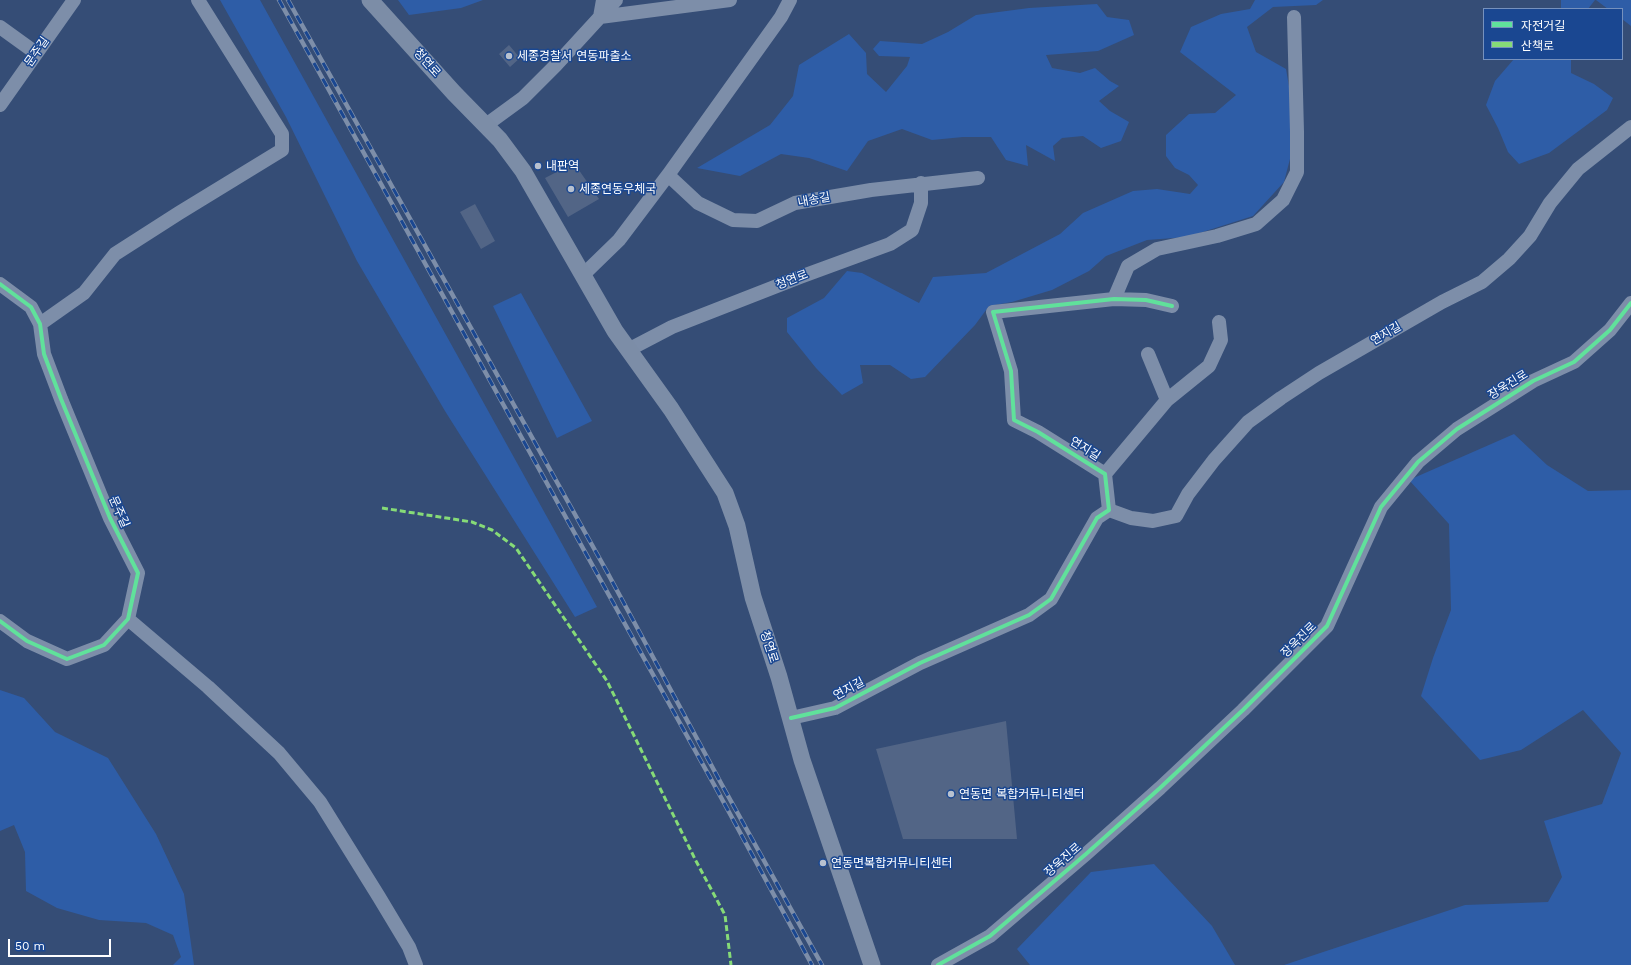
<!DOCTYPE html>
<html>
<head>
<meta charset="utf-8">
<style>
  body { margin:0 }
  #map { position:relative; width:1631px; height:965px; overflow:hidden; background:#354d76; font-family:"Work Sans","Noto Sans KR",sans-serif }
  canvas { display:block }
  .legend { position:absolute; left:1483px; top:8px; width:140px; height:52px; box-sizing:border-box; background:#1a4791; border:1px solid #7691bd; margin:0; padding:5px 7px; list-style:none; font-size:12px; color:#fff }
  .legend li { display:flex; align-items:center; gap:8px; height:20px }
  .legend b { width:20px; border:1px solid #7691bd }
  .scale { position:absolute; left:8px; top:939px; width:103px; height:18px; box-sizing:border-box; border:2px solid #fff; border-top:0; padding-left:5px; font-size:12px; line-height:14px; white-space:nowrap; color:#fff; -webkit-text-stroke:3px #1a4791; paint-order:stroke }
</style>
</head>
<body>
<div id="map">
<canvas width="1631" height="965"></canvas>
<ul class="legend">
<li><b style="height:5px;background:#60e19b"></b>자전거길</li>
<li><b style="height:5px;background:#86db77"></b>산책로</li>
</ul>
<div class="scale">50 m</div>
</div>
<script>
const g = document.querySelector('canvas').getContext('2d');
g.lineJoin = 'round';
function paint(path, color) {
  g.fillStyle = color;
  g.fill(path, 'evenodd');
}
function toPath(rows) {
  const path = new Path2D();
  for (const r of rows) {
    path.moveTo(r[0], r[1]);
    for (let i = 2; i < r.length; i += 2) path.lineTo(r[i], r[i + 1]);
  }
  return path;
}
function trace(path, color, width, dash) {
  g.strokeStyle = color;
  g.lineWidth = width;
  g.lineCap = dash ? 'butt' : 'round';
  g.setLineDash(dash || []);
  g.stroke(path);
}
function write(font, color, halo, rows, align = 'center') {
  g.font = font + ' "Work Sans","Noto Sans KR",sans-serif';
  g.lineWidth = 3;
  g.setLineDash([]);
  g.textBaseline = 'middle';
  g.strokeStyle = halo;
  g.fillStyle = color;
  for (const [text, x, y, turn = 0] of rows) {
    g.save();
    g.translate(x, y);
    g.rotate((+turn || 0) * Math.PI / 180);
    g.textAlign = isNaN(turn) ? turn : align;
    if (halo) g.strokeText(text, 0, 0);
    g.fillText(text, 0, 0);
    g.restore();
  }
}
paint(toPath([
  [220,0,260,0,597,607,575,617,445,411,357,261,286,117],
  [398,0,483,0,461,8,409,15],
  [1255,0,1323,0,1316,5,1273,7,1247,27,1256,52,1286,69,1297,132,1284,182,1253,216,1187,237,1147,240,1106,256,1089,271,1052,290,1012,302,989,306,975,325,925,377,911,379,890,365,860,365,863,383,842,395,816,368,787,332,787,318,824,298,847,271,862,273,919,303,933,277,986,273,1060,234,1083,213,1133,191,1157,189,1190,194,1198,185,1189,175,1175,168,1166,156,1166,135,1189,114,1215,113,1236,95,1180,52,1191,27,1221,14,1250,9],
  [1561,0,1595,0,1588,9,1561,9],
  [1596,0,1631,0,1631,26,1622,19,1622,9,1608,9],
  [1097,4,1107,17,1129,20,1134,35,1098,51,1046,55,1052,68,1080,73,1095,68,1110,81,1119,86,1099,101,1110,111,1129,122,1121,141,1101,148,1083,136,1062,138,1053,146,1055,161,1026,145,1028,166,1006,160,991,137,963,137,932,140,902,129,868,141,847,171,809,158,781,154,740,176,697,168,770,125,793,96,799,65,849,34,866,53,867,74,886,92,907,66,910,57,879,56,873,49,880,41,922,44,948,32,976,15,1029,8],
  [1514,59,1571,59,1571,73,1594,84,1613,98,1607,110,1549,153,1519,164,1508,152,1498,128,1486,105,1495,81],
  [521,293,592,421,557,438,493,306],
  [1514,434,1547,465,1588,491,1631,490,1631,965,1284,965,1465,905,1548,902,1562,877,1544,821,1602,804,1621,753,1583,710,1521,750,1480,760,1421,696,1433,658,1451,610,1449,524,1409,480],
  [0,690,24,698,55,732,108,758,156,834,184,894,194,965,173,965,181,957,173,935,146,923,99,920,57,908,26,891,25,852,14,825,0,831],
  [1154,864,1212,926,1235,965,1030,965,1017,949,1091,872]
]), '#2e5da7');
paint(toPath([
  [509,45,520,58,510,67,499,54],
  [574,163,599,199,568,217,545,178],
  [475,204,495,241,481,249,460,212],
  [1006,721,1017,839,903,839,876,749]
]), '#526586');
trace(toPath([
  [600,16,616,0],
  [600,17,730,0],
  [0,27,36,53],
  [0,105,74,0],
  [486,125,523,98,556,65,600,17,603,0],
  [668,175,698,203,733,220,757,221,795,203,871,190,978,178],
  [584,274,619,240,668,175,781,17,790,0],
  [0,284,31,307,40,324,44,354,61,399,110,518,138,573,128,619,104,645,67,659,27,641,0,621],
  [1114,299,1128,266,1157,249,1217,236,1256,224,1283,200,1297,172,1297,132,1294,17],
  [40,324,84,293,115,254,179,213,282,150,282,134,198,0],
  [628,350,672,327,800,277,890,244,912,230,921,203,921,183],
  [1148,354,1167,400],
  [1105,474,1167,400,1209,366,1221,340,1219,322],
  [1109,510,1131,518,1153,521,1176,516,1188,494,1214,460,1248,422,1281,398,1319,373,1442,302,1482,282,1509,259,1530,236,1550,203,1578,169,1631,127],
  [128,619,208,687,279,753,320,802,379,897,409,947,416,965],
  [791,718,835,708,920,663,1029,615,1051,599,1097,518,1109,510,1105,474,1038,432,1014,420,1011,371,993,312,1114,299,1146,300,1172,306],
  [938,965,990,936,1086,854,1160,788,1243,710,1327,626,1381,507,1418,462,1457,429,1533,381,1574,362,1610,330,1631,303]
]), '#7d8ea9', 14);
trace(toPath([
  [370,0,454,93,500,140,523,171,615,331,671,409,725,493,737,526,753,597,779,677,802,760,872,965]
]), '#7c8da7', 17);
const rail = toPath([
  [279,0,717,790,812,965],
  [288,0,606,570,722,785,822,965]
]);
trace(rail, '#7d8ea9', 4.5);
trace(rail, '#1a4791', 3, [9]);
trace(toPath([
  [382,508,472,522,492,530,516,548,607,681,696,861,725,915,731,965]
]), '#86db77', 3, [6, 3]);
trace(toPath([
  [0,284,31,307,40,324,44,354,61,399,110,518,138,573,128,619,104,645,67,659,27,641,0,621],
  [791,718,835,708,920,663,1029,615,1051,599,1097,518,1109,510,1105,474,1038,432,1014,420,1011,371,993,312,1114,299,1146,300,1172,306],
  [938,965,990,936,1086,854,1160,788,1243,710,1327,626,1381,507,1418,462,1457,429,1533,381,1574,362,1610,330,1631,303]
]), '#60e19b', 4);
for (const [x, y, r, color] of [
  [509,56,4,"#b8c1cf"],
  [538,166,4,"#b8c1cf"],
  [571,189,4,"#b8c1cf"],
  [951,794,4,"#b8c1cf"],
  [823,863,4,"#b8c1cf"]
]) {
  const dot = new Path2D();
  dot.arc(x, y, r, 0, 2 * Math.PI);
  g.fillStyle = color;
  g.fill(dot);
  trace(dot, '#1a4791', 1.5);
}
write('12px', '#fff', '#1a4791', [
  ["문주길",37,52,-55],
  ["청연로",427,63,48],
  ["내송길",814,200,-11],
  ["청연로",792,280,-21],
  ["연지길",1386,334,-30],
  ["장욱진로",1508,385,-32],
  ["연지길",1085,449,32],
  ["문주길",119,512,66],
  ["장욱진로",1299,640,-45],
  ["청연로",769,647,72],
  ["연지길",849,689,-28],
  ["장욱진로",1063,860,-41]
]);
write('12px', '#fff', '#1a4791', [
  ["세종경찰서 연동파출소",517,56],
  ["내판역",546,166],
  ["세종연동우체국",579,189],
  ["연동면 복합커뮤니티센터",959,794],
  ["연동면복합커뮤니티센터",831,863]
], 'left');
</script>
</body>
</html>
